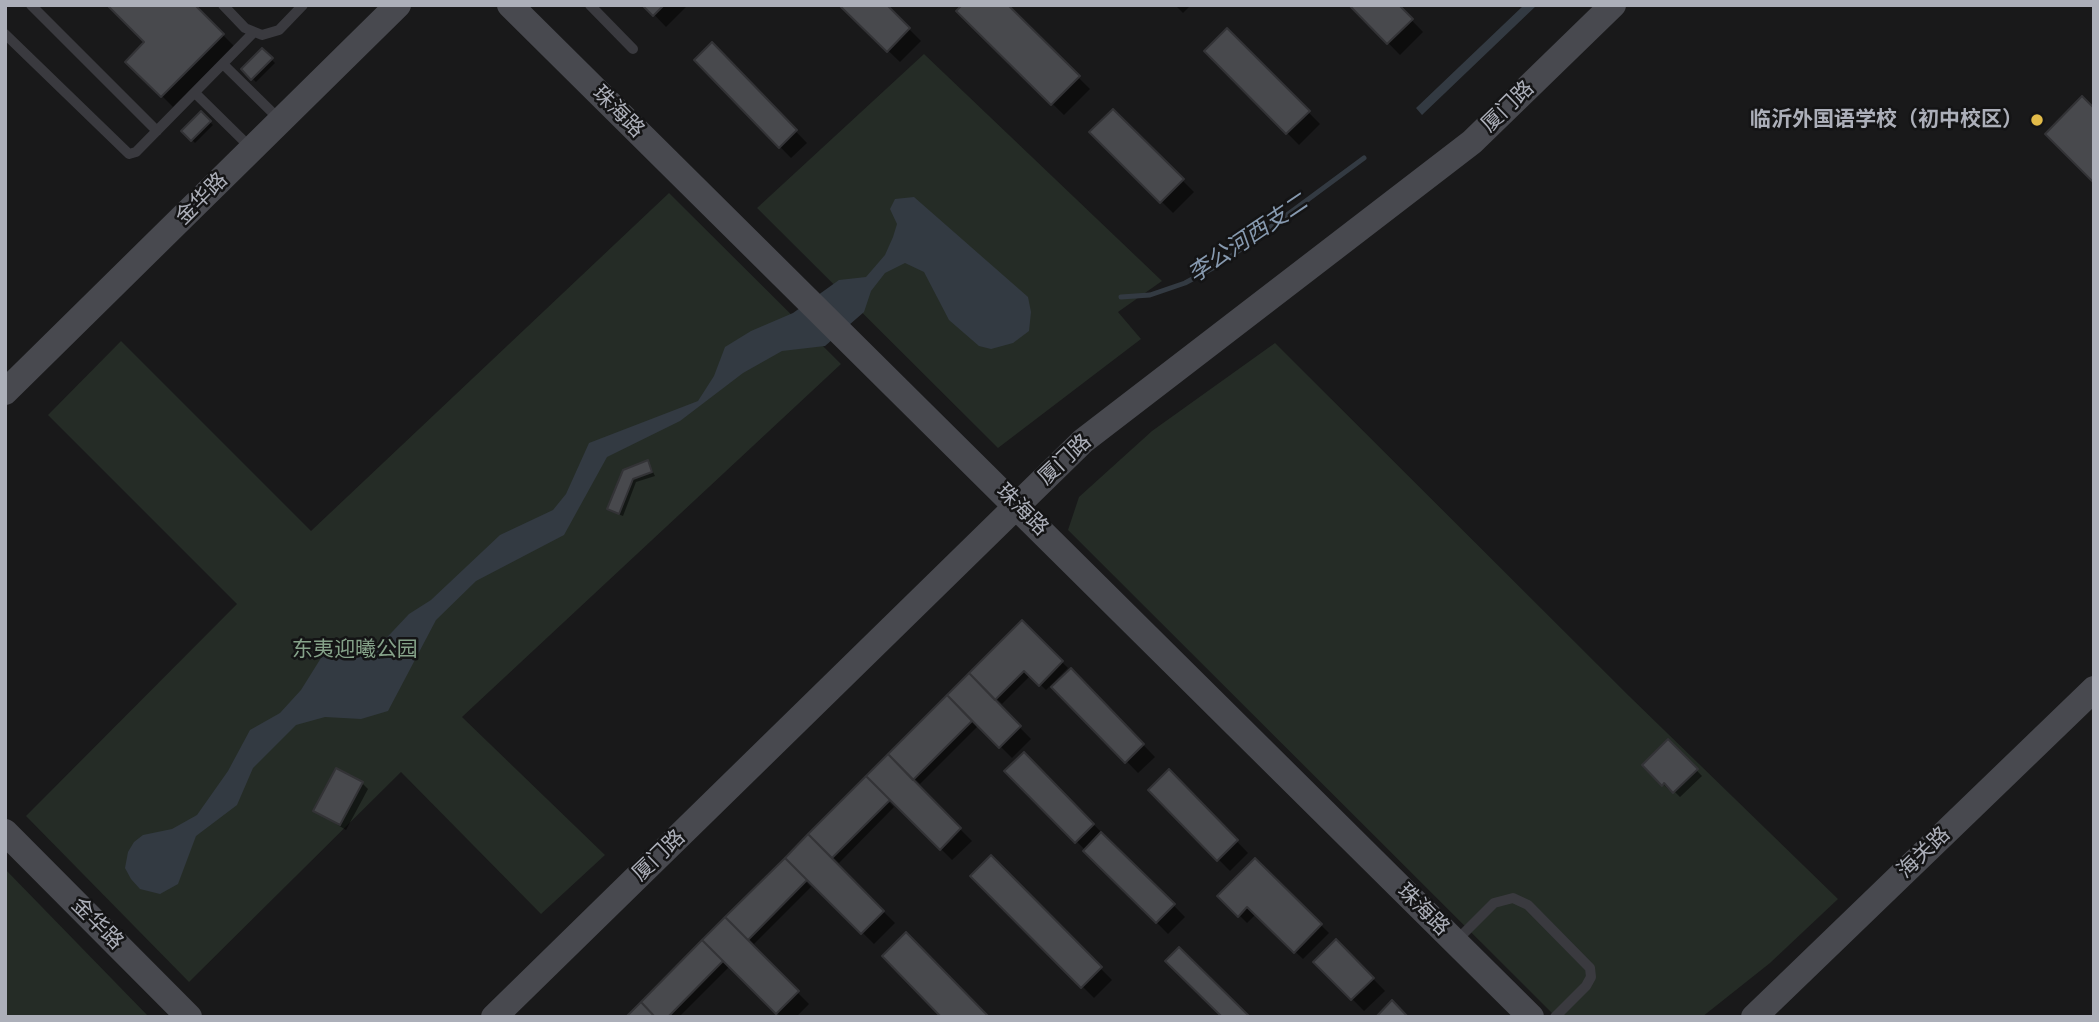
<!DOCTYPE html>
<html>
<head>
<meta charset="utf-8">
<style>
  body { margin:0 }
  #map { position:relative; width:2099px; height:1022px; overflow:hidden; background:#19191a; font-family:Manrope,sans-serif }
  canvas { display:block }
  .frame { position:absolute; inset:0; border:7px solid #acafb9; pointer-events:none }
</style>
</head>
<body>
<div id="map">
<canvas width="2099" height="1022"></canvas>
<div class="frame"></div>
</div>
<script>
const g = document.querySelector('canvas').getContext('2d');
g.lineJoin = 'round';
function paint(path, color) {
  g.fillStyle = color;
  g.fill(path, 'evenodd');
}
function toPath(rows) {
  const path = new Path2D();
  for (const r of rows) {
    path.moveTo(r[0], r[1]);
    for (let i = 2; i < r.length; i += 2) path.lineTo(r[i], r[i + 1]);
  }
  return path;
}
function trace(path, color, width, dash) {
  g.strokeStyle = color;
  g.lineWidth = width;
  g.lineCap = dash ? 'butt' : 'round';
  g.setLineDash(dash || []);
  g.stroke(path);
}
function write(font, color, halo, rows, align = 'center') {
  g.font = font + ' Manrope,"Noto Sans SC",sans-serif';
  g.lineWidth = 5;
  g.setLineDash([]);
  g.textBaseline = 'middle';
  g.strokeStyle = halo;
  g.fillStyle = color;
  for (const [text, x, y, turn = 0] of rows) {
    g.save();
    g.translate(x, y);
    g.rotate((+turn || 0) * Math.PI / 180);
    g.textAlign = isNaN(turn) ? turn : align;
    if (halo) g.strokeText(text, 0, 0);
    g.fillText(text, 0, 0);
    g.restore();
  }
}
paint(toPath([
  [924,54,1162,281,1118,312,1141,339,998,448,757,208],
  [669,193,841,364,462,717,605,855,541,914,401,772,189,982,26,816,237,604,48,415,121,341,311,531],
  [1275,343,1629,696,1838,899,1770,963,1702,1017,1556,1017,1068,530,1079,497,1152,431],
  [5,869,149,1017,5,1017]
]), '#252c26');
paint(toPath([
  [1524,5,1537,5,1422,115,1416,108],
  [914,197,1028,297,1031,312,1029,331,1013,343,991,349,979,346,949,320,924,272,905,263,885,273,871,291,864,312,825,346,782,351,743,373,680,421,607,457,564,535,476,581,436,620,388,711,361,719,325,717,296,725,253,768,237,805,196,836,178,884,160,894,140,889,131,879,125,868,128,852,134,842,143,835,172,829,197,815,228,771,250,730,280,713,301,690,321,658,340,641,356,647,377,648,409,614,431,600,500,535,553,510,566,494,589,443,698,401,714,376,725,347,751,331,793,313,839,280,866,277,885,255,893,237,897,224,890,209,895,199]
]), '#333a42');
paint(toPath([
  [193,5,234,46,173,107,127,61],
  [645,5,686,5,687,6,666,27],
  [841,5,885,5,921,41,900,62],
  [1005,5,1090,89,1064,115,958,11],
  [1175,5,1191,5,1183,13],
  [1351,5,1397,5,1423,32,1400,55],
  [1227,30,1320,124,1299,145,1206,51],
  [712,45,807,143,791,158,696,61],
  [262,50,275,63,256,82,243,69],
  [1113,111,1194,192,1173,213,1092,132],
  [201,114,213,125,195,143,184,131],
  [648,462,655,476,636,482,623,516,613,512,609,509,624,471],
  [1022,623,1068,668,1046,690,1031,675,1002,704,971,673],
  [1071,671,1155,757,1138,773,1054,687],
  [969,676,1031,739,1012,758,979,725,920,784,896,760,893,762,972,841,952,860,874,782,871,784,894,807,839,863,816,840,813,842,895,923,874,944,787,858],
  [1668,741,1702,776,1680,797,1671,788,1669,790,1644,765],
  [1024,754,1185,917,1168,934,1007,771],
  [1169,771,1248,853,1230,871,1150,790],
  [362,783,368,789,346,830,315,811],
  [991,858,1112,980,1094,998,972,876],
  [785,860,811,887,754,944,728,917],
  [1255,860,1329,933,1303,959,1256,914,1247,923,1220,896],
  [725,920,809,1004,796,1017,781,1017,730,966,679,1017,628,1017],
  [1336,941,1385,991,1364,1011,1316,962]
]), '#0007');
trace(toPath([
  [1121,297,1150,295,1185,283,1222,263,1364,158]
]), '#333a42', 5);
const building = toPath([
  [107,5,195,5,224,34,161,97,125,62,144,42,107,5],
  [642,5,664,5,653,16,642,5],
  [839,5,887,5,910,28,887,52,839,5],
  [962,5,1008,5,1080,76,1051,105,956,11,962,5],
  [1349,5,1399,5,1413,19,1387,44,1349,5],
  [1227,28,1310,111,1286,134,1204,51,1227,28],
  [712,42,797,130,779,148,694,60,712,42],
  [262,48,273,58,251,80,241,69,262,48],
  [2082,96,2094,108,2094,183,2045,134,2082,96],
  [1113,109,1184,179,1160,203,1089,132,1113,109],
  [201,111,211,121,191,141,181,131,201,111],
  [648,460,652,472,633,479,619,514,607,509,623,470,648,460],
  [1022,620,1063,661,1039,686,1024,671,995,700,969,673,1022,620],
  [1071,668,1144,744,1125,763,1051,687,1071,668],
  [969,673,1021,726,999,748,947,695,969,673],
  [947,695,972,721,913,780,888,754,947,695],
  [1668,739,1698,769,1673,793,1664,783,1662,786,1642,765,1668,739],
  [1024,752,1094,824,1075,843,1004,771,1024,752],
  [888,754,961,828,940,850,866,776,888,754],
  [336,768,363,782,340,825,313,811,336,768],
  [1169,769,1238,840,1217,861,1148,790,1169,769],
  [866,776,890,800,832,858,808,834,866,776],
  [1101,832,1175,904,1156,923,1083,851,1101,832],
  [808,834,884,911,861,934,785,858,808,834],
  [991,855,1102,967,1081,988,970,876,991,855],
  [785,858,807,880,748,940,725,917,785,858],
  [1255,858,1322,924,1294,953,1247,907,1238,917,1217,896,1255,858],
  [725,917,799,991,776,1014,702,940,725,917],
  [906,932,989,1017,941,1017,882,956,906,932],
  [1336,939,1374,978,1351,1000,1313,962,1336,939],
  [702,940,723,961,668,1017,655,1017,641,1002,702,940],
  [1179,947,1250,1017,1222,1017,1165,961,1179,947],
  [1392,1000,1408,1017,1376,1017,1392,1000],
  [641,1002,655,1017,626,1017,641,1002]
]);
paint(building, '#48494d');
trace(building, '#333336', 2);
trace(toPath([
  [31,5,157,131],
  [223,5,245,28,262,35,279,30,303,5],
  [590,5,633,49],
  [5,34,129,154,136,152,253,33],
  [223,64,280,120],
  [195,93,252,149],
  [1457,940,1494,903,1513,898,1528,905,1590,968,1591,977,1586,986,1555,1017]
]), '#3a3a3f', 10);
trace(toPath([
  [510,5,1531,1017],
  [5,392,398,5],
  [5,832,189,1017],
  [494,1017,1083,441,1472,142,1613,5],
  [1754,1017,2094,689]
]), '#48494f', 26);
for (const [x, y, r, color] of [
  [2037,120,7,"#e2bb49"]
]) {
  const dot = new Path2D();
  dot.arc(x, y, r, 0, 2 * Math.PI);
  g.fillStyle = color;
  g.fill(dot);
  trace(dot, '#141415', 2.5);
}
write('21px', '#acafb9', '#141415', [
  ["厦门路",1508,107,-44],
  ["珠海路",618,112,45],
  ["金华路",202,199,-45],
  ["厦门路",1065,460,-43],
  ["珠海路",1022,510,45],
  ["海关路",1924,853,-44],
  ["厦门路",659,856,-44],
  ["珠海路",1423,910,45],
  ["金华路",97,924,45]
]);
write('bold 21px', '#acafb9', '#141415', [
  ["临沂外国语学校（初中校区）",2023,120]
], 'right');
write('21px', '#85a289', '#141415', [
  ["东夷迎曦公园",355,650]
]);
write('italic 23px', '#879ab0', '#141415', [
  ["李公河西支二",1248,239,-34]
]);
</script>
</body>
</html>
